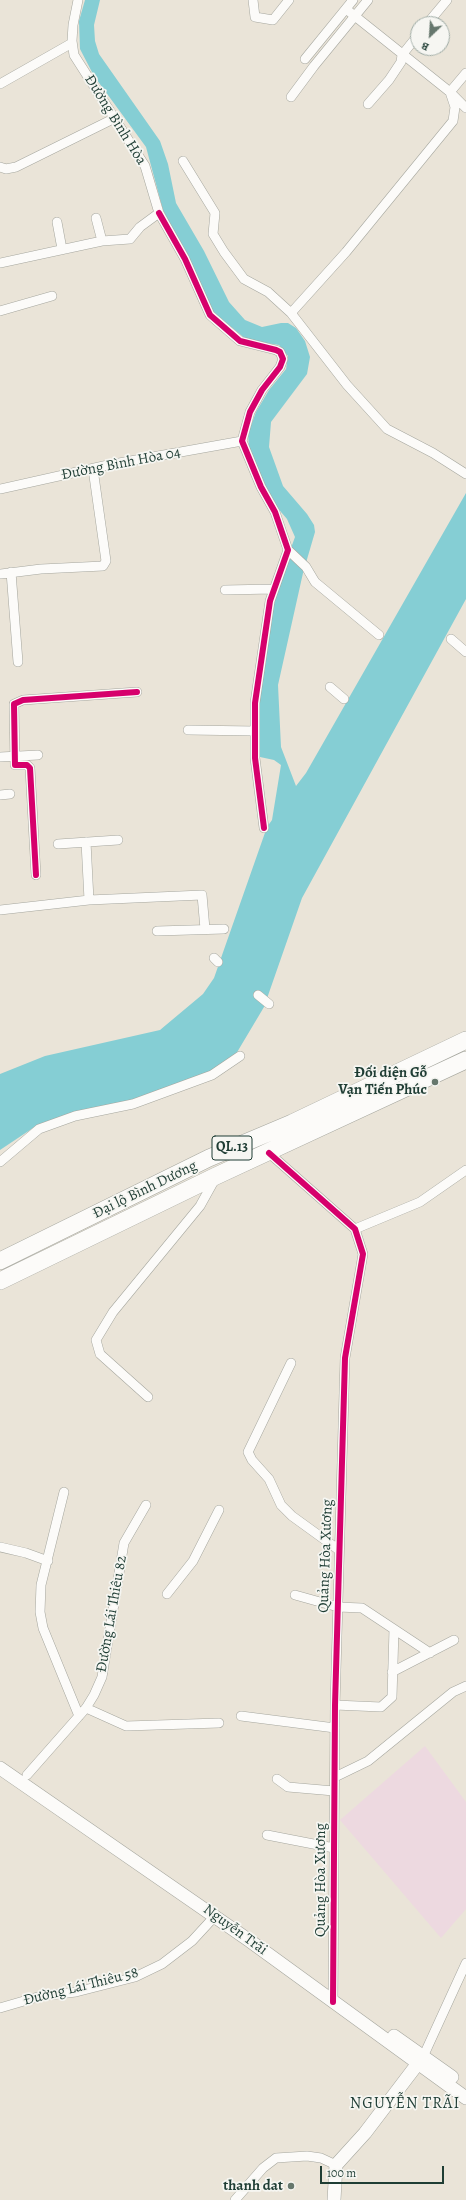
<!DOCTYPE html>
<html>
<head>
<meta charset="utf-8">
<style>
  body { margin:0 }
  #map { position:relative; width:466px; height:2200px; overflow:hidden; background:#eae4d8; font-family:Alegreya,serif }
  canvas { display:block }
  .north { position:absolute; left:410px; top:16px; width:40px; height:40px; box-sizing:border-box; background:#f6f6f2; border:1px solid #a0aca6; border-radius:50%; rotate:205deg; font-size:11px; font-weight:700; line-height:16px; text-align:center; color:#1f3d34 }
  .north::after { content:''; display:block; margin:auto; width:14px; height:18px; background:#66776d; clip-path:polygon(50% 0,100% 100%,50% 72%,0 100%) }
  .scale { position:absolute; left:320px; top:2166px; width:124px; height:18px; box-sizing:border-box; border:2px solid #1f3d34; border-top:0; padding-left:5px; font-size:12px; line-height:14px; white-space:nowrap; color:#1f3d34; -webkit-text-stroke:3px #f6f6f2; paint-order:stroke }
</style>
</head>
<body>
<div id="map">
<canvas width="466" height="2200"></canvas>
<div class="north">B</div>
<div class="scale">100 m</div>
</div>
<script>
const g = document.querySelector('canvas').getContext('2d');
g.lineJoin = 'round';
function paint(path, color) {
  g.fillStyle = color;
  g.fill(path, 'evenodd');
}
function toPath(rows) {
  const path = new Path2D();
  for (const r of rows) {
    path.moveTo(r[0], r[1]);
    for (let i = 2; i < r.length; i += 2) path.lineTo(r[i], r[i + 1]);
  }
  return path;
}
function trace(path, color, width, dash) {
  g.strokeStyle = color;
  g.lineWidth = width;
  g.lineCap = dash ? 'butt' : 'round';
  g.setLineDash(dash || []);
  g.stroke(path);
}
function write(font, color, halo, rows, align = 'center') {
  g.font = font + ' Alegreya,serif';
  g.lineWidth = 3.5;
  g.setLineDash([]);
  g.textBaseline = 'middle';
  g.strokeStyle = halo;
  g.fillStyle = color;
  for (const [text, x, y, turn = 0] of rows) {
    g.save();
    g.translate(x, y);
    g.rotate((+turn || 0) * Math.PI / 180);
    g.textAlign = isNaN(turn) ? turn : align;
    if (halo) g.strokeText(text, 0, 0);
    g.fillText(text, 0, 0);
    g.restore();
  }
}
paint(toPath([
  [425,1746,466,1802,466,1909,441,1938,340,1820]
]), '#edd9e0');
paint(toPath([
  [85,0,100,0,94,25,95,41,99,54,160,141,168,164,176,203,204,251,229,302,245,320,262,327,281,323,288,323,296,328,305,341,310,357,307,374,271,422,269,447,283,486,307,514,314,525,315,532,303,573,278,685,281,747,296,786,306,773,466,493,466,599,302,898,264,1007,236,1054,211,1072,131,1102,36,1126,0,1150,0,1074,45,1056,160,1030,203,994,214,978,267,827,272,820,281,765,274,760,260,757,257,703,276,589,295,537,287,519,275,505,260,476,249,448,248,434,256,412,269,390,286,369,288,356,279,345,247,340,213,312,163,210,146,147,94,76,80,49,79,21]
]), '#85ced4');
const street = toPath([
  [253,0,255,17,273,20,289,0],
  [346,9,450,92,466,108],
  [427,24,447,0],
  [305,59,353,0],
  [0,84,72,43],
  [450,92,466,73],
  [291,97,314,66,368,0],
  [368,104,389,80,401,62,402,55,418,35],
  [183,161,215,213,213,234,224,252,244,279,268,292,291,313,346,252,453,121,455,107,450,92],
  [0,167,6,169,16,167,113,119],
  [159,213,185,259,210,315,240,341,276,350,280,352,283,359,280,367,262,390,250,412,242,441,261,487,275,512,288,550,270,601,255,703,255,758,264,828],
  [96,218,102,241],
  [57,222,62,249],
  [0,263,102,241,130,239,140,227,159,213,145,166,74,55,72,41,73,25,78,0],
  [0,311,52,296],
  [291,313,347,385,387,429,433,453,466,474],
  [0,489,108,465,242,441],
  [288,550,306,567,315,582,379,635],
  [11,572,18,662],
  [1,574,41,569,103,566,106,561,93,469],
  [225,590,273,589],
  [451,639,466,652],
  [330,687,344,699],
  [188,730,255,731],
  [0,757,38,755],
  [0,795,10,794],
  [86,842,89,900],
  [58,844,118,840],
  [36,875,30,768,27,765,15,765,14,704,23,700,137,692],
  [0,910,89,900,202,895,205,929],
  [157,931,224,929],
  [214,958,218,962],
  [258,995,269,1004],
  [269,1153,355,1229,363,1254,345,1358,335,1705,333,2002],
  [0,1162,39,1129,75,1116,133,1104,212,1075,240,1056],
  [355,1229,420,1202,466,1170],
  [291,1363,248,1452,252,1460,269,1479,281,1505,292,1516,339,1550],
  [148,1397,100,1354,96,1340,113,1312,200,1206,215,1179],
  [64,1492,41,1585,40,1612,43,1628,79,1716],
  [0,1547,26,1553,48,1561],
  [167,1594,193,1561,219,1510],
  [295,1595,338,1607,362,1608,430,1653],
  [392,1672,454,1640],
  [335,1705,381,1707,392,1697,394,1629],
  [86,1708,126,1726,219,1723],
  [241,1716,335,1728],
  [27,1775,86,1708,94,1695,102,1677,124,1543,146,1505],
  [335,1777,368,1761,453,1692,466,1686],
  [277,1779,288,1787,334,1791],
  [267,1835,334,1848],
  [0,2008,41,1996,76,1992,135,1977,162,1964,192,1941,215,1916],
  [423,2057,466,1963],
  [235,2200,263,2168,276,2158,307,2156,321,2158,336,2165]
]);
const secondary = toPath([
  [0,1768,250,1941,466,2098],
  [394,2036,452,2077],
  [334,2200,336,2165,365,2133,422,2058]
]);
const highway = toPath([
  [0,1261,209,1158,292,1123,466,1040],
  [0,1281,216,1176,466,1060]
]);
trace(street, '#a5a69e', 10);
trace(secondary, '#a5a69e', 14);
trace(highway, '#a5a69e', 18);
trace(street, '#fcfbf9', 9);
trace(secondary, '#fcfbf9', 13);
trace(highway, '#fcfbf9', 17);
trace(toPath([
  [159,213,185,259,210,315,240,341,276,350,280,352,283,359,280,367,262,390,250,412,242,441,261,487,275,512,288,550,270,601,255,703,255,758,264,828],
  [36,875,30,768,27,765,15,765,14,704,23,700,137,692],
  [269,1153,355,1229,363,1254,345,1358,335,1705,333,2002]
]), '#d6006c', 6);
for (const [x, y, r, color] of [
  [435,1082,4,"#66776d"],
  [291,2186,4,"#66776d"]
]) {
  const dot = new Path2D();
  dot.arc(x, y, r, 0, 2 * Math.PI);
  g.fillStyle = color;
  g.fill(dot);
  trace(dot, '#f6f6f2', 1.5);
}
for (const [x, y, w] of [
  [232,1148,40]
]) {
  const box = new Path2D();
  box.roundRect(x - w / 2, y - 12, w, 24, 3);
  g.fillStyle = '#f6f6f2';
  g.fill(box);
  trace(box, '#1f3d34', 1);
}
write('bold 14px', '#1f3d34', null, [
  ["QL.13",232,1148]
]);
write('15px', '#1f3d34', '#f6f6f2', [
  ["Đường Bình Hòa",115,120,58],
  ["Đường Bình Hòa 04",121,464,-11],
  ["Đại lộ Bình Dương",145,1190,-26],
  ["Quảng Hòa Xương",326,1556,-88],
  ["Đường Lái Thiêu 82",112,1614,-80],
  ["Quảng Hòa Xương",321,1880,-90],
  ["Nguyễn Trãi",235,1930,36],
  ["Đường Lái Thiêu 58",81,1987,-14]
]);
write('bold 15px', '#1f3d34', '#f6f6f2', [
  ["Đối diện Gỗ",427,1073],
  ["Vạn Tiến Phúc",427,1090],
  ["thanh dat",283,2186]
], 'right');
g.letterSpacing = '1px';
write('16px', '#1f3d34', '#f6f6f2', [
  ["NGUYỄN TRÃI",405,2104]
]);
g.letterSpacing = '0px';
</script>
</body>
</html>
